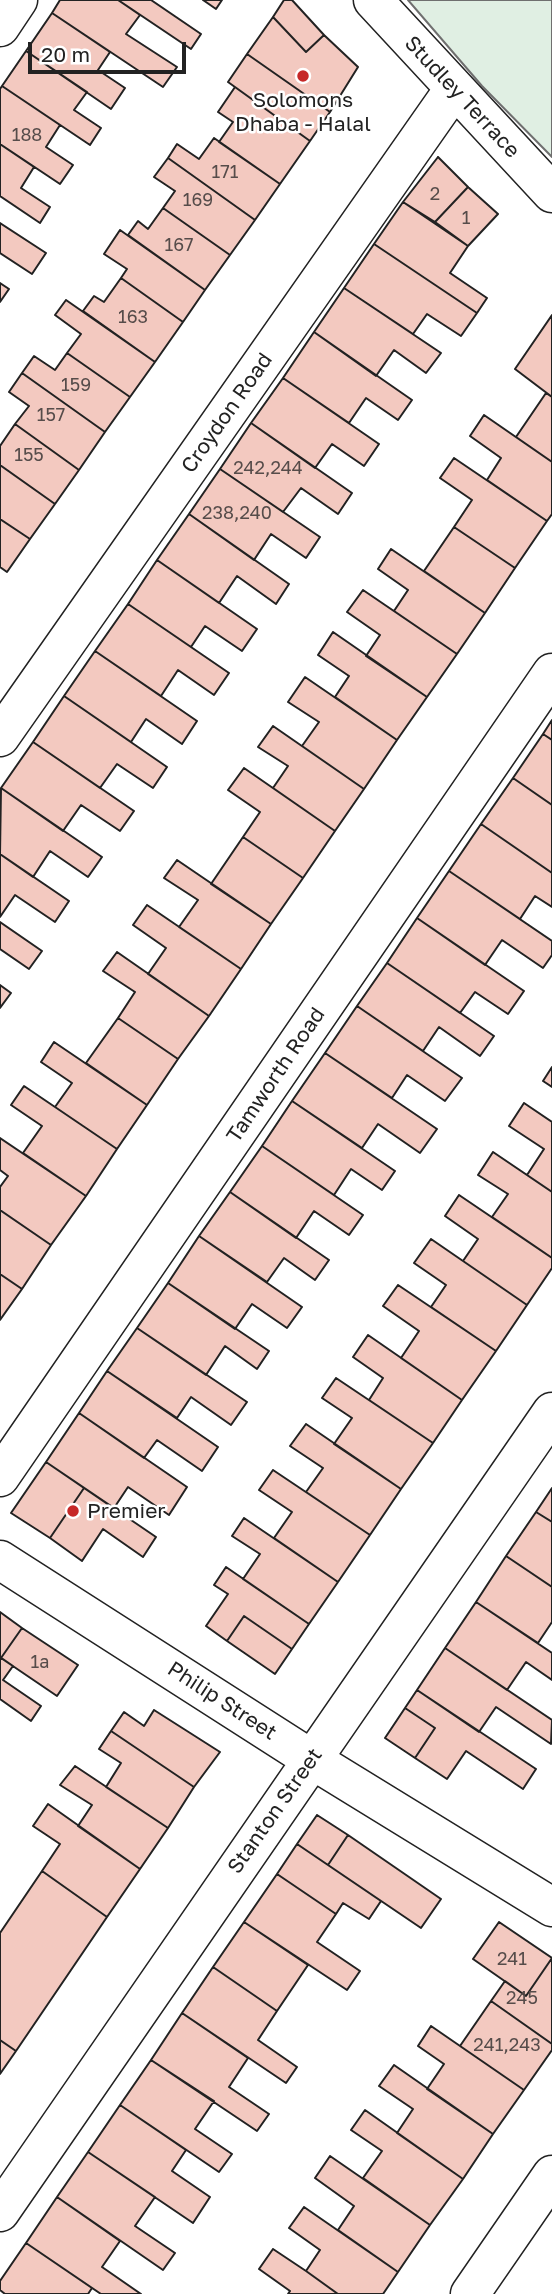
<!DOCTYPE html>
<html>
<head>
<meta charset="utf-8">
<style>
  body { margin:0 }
  #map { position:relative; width:552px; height:2294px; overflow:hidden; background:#fff; font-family:"Golos Text",sans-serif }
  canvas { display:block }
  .scale { position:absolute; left:28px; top:42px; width:158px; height:32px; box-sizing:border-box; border:4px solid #222; border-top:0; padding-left:9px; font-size:21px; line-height:24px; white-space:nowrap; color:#222; -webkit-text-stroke:5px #fff; paint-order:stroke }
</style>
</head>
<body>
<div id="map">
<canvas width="552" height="2294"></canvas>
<div class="scale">20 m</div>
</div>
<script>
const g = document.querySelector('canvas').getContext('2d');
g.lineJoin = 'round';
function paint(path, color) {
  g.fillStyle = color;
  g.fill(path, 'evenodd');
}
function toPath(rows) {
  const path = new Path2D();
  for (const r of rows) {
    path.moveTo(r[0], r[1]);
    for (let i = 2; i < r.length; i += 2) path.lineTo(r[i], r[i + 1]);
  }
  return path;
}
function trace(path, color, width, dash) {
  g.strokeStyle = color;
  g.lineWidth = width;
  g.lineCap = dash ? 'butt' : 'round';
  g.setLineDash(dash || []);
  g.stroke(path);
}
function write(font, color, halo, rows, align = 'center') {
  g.font = font + ' "Golos Text",sans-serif';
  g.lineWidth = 5;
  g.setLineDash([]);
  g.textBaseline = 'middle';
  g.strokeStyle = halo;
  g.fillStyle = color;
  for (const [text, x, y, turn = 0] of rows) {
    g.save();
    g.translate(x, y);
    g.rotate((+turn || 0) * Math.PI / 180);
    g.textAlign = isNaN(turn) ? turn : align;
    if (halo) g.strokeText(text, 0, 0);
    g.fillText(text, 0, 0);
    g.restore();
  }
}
const green = toPath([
  [408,0,552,0,552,157,482,86,408,0]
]);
paint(green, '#e0efe3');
trace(green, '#6f6f6f', 2);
const building = toPath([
  [60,0,118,0,140,15,126,34,177,67,163,87,52,13,60,0],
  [118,0,151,0,201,34,191,49,118,0],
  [203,0,222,0,216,9,203,0],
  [284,0,292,0,324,35,306,52,273,17,284,0],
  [52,13,110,52,98,70,125,88,111,109,26,51,52,13],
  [273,17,306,52,324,35,358,67,330,112,247,54,273,17],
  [26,51,87,92,74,110,101,128,90,145,2,86,26,51],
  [247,54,330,112,310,141,228,82,247,54],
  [2,86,60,125,46,147,73,165,60,184,0,144,0,89,2,86],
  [235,87,310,141,280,184,219,142,233,122,218,112,235,87],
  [214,138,280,184,255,220,168,158,177,144,199,159,214,138],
  [0,144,34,167,21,188,50,207,40,223,0,196,0,144],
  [438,157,468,187,435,222,403,202,438,157],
  [168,158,255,220,230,255,163,208,175,191,154,177,168,158],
  [468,187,498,214,468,246,435,222,468,187],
  [403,202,468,246,450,273,487,298,477,313,374,244,403,202],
  [163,208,230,255,205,290,128,235,138,221,148,229,163,208],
  [0,223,46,253,32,274,0,253,0,223],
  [120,230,205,290,183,322,121,278,127,269,104,254,120,230],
  [374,244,477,313,461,336,427,314,413,334,344,288,374,244],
  [121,278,183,322,155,362,83,311,94,296,104,302,121,278],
  [0,283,9,289,0,302,0,283],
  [344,288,441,353,426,373,394,350,376,376,314,332,344,288],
  [66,300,155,362,130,397,67,353,81,334,55,315,66,300],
  [552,315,552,397,515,369,552,315],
  [314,332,412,400,398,420,366,398,349,423,283,378,314,332],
  [67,353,130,397,105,432,22,373,34,356,55,370,67,353],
  [22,373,105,432,79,470,15,424,29,406,9,392,22,373],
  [283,378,379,444,364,466,332,444,315,468,251,423,283,378],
  [546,393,552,397,552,462,516,437,546,393],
  [484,415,552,462,552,514,547,521,487,480,501,458,470,436,484,415],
  [251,423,352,493,338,514,301,488,283,512,220,469,251,423],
  [15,424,79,470,55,504,0,465,0,446,15,424],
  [454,458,547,521,515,568,454,527,472,500,440,478,454,458],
  [0,465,55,504,30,539,0,519,0,465],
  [220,469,320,537,306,558,271,534,254,560,189,514,220,469],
  [189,514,289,584,276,604,237,576,219,603,157,560,189,514],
  [0,519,30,539,7,572,0,567,0,519],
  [454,527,515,568,485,613,424,571,454,527],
  [391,549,485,613,457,654,394,611,408,590,378,569,391,549],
  [157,560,257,629,242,651,205,626,191,647,128,604,157,560],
  [363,590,457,654,427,697,366,656,380,635,347,612,363,590],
  [128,604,229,673,214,695,178,670,161,696,95,651,128,604],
  [333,632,427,697,397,740,335,697,349,676,318,655,333,632],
  [95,651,197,721,182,744,146,719,131,742,64,696,95,651],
  [305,677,397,740,364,789,302,746,319,722,288,702,305,677],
  [64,696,167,767,153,788,117,764,100,788,33,742,64,696],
  [552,720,552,740,543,734,552,720],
  [273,726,364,789,335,831,273,788,288,766,258,747,273,726],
  [543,734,552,740,552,805,513,778,543,734],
  [33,742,134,811,120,831,81,805,63,831,1,788,33,742],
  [244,768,335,831,303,878,243,837,260,812,228,790,244,768],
  [513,778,552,805,552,873,481,824,513,778],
  [1,788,102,857,88,877,50,851,33,877,0,854,1,788],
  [481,824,552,873,552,907,535,896,520,919,449,871,481,824],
  [243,837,303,878,271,924,211,884,243,837],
  [0,854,69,901,55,922,15,895,0,917,0,854],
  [177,860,271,924,241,969,179,927,198,900,164,878,177,860],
  [449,871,552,941,552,955,543,968,502,940,485,965,417,918,449,871],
  [147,905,241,969,209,1016,148,974,166,948,133,925,147,905],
  [417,918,524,991,508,1014,475,992,460,1013,387,963,417,918],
  [0,922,42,951,29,969,0,949,0,922],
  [117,952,209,1016,178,1059,118,1018,135,992,103,971,117,952],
  [387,963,494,1036,480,1056,439,1027,423,1051,357,1006,387,963],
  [0,985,11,993,0,1008,0,985],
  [357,1006,462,1078,445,1101,407,1075,392,1098,325,1053,357,1006],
  [118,1018,178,1059,147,1105,86,1063,118,1018],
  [54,1042,147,1105,117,1149,55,1107,72,1083,41,1062,54,1042],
  [325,1053,437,1129,420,1153,378,1124,362,1148,292,1101,325,1053],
  [552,1067,552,1087,543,1081,552,1067],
  [24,1086,117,1149,86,1196,23,1153,42,1126,11,1105,24,1086],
  [292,1101,395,1171,382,1190,351,1169,334,1195,262,1146,292,1101],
  [524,1103,552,1122,552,1192,527,1175,544,1149,509,1126,524,1103],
  [0,1138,86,1196,51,1245,0,1210,0,1187,8,1176,0,1170,0,1138],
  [262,1146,363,1215,349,1235,314,1211,296,1238,230,1192,262,1146],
  [493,1152,552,1192,552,1258,492,1217,508,1194,478,1175,493,1152],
  [230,1192,329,1260,315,1280,284,1258,267,1282,199,1236,230,1192],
  [459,1195,552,1258,552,1268,527,1305,463,1261,478,1239,445,1216,459,1195],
  [0,1210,51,1245,22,1289,0,1274,0,1210],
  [199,1236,302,1307,287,1328,252,1304,235,1329,168,1283,199,1236],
  [431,1239,527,1305,496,1351,431,1307,446,1285,414,1263,431,1239],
  [0,1274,22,1289,0,1320,0,1274],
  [168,1283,269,1351,257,1369,225,1346,206,1375,137,1328,168,1283],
  [398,1285,496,1351,462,1400,401,1358,419,1331,383,1306,398,1285],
  [137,1328,247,1402,231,1425,191,1397,177,1418,107,1371,137,1328],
  [368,1335,462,1400,433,1443,369,1400,383,1378,353,1357,368,1335],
  [107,1371,218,1447,202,1471,157,1440,144,1458,79,1413,107,1371],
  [336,1378,433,1443,401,1489,334,1444,352,1418,322,1398,336,1378],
  [79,1413,187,1487,169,1515,128,1487,114,1508,46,1462,79,1413],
  [306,1424,401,1489,370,1535,306,1492,323,1468,290,1446,306,1424],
  [46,1462,84,1488,50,1538,11,1513,46,1462],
  [273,1470,370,1535,338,1582,274,1538,292,1512,259,1490,273,1470],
  [84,1488,156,1537,143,1557,103,1529,82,1561,50,1538,84,1488],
  [552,1488,552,1522,536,1512,552,1488],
  [536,1512,552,1522,552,1587,506,1556,536,1512],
  [244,1518,338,1582,309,1624,243,1579,260,1554,232,1536,244,1518],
  [506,1556,552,1587,552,1622,538,1643,476,1602,506,1556],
  [226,1567,309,1624,292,1649,244,1616,227,1641,206,1626,228,1594,214,1585,226,1567],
  [476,1602,552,1653,552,1680,526,1662,507,1690,445,1648,476,1602],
  [0,1612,22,1628,1,1658,0,1657,0,1612],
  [244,1616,292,1649,275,1674,227,1641,244,1616],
  [22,1628,78,1665,57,1696,1,1658,22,1628],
  [445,1648,552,1720,551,1744,496,1707,479,1732,417,1690,445,1648],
  [0,1657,13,1666,3,1680,41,1706,31,1721,0,1699,0,1657],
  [417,1690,536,1769,523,1789,466,1751,447,1779,415,1758,435,1728,405,1708,417,1690],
  [405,1708,435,1728,415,1758,385,1738,405,1708],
  [154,1710,220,1752,194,1787,111,1731,124,1712,144,1726,154,1710],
  [111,1731,194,1787,168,1828,106,1787,121,1763,99,1749,111,1731],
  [75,1766,168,1828,140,1869,78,1826,92,1805,60,1785,75,1766],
  [48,1804,140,1869,107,1917,42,1871,60,1844,33,1826,48,1804],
  [317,1815,348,1835,328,1865,297,1844,317,1815],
  [348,1835,441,1899,421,1928,328,1865,348,1835],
  [297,1844,381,1901,369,1919,343,1903,336,1914,277,1874,297,1844],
  [42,1871,107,1917,16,2051,0,2040,0,1933,42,1871],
  [277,1874,336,1914,317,1942,360,1971,347,1990,244,1922,277,1874],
  [244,1922,308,1965,277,2011,213,1967,244,1922],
  [499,1922,552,1958,526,1996,473,1959,499,1922],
  [552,1958,552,2044,491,2001,505,1981,526,1996,552,1958],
  [213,1967,277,2011,258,2040,297,2067,286,2083,182,2013,213,1967],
  [491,2001,552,2044,552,2050,524,2090,460,2046,491,2001],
  [182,2013,248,2058,229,2087,269,2114,257,2131,151,2060,182,2013],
  [431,2026,524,2090,493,2134,427,2089,444,2064,418,2046,431,2026],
  [0,2040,16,2051,0,2074,0,2040],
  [151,2060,214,2101,195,2129,232,2154,219,2172,120,2105,151,2060],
  [394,2065,493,2134,463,2179,397,2133,413,2109,379,2086,394,2065],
  [120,2105,186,2150,172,2171,210,2197,193,2223,88,2152,120,2105],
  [365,2110,463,2179,430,2225,363,2178,382,2151,351,2130,365,2110],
  [88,2152,155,2197,135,2226,175,2253,163,2270,57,2197,88,2152],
  [330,2156,430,2225,398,2272,338,2230,354,2206,315,2178,330,2156],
  [57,2197,120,2241,102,2267,141,2294,101,2294,26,2243,57,2197],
  [304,2207,398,2272,383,2294,338,2294,306,2271,320,2250,289,2228,304,2207],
  [26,2243,92,2288,88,2294,5,2294,0,2290,0,2281,26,2243],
  [273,2249,306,2271,338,2294,288,2294,290,2291,259,2269,273,2249]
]);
paint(building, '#f3c9c0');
trace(building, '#222', 2);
const minor = toPath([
  [373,0,552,193],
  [0,27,18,0],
  [0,737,454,89],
  [0,1477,552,673],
  [0,1560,311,1759,552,1907],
  [0,2212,552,1412],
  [470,2294,552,2175]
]);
trace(minor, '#222', 41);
trace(minor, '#fff', 38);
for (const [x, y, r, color] of [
  [303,76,7,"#c62828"],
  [73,1511,7,"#c62828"]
]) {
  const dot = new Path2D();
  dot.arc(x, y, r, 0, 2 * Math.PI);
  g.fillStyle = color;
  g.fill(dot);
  trace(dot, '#fff', 2.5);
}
write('18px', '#564c4a', null, [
  ["188",27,135],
  ["171",225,172],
  ["2",435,194],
  ["169",198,200],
  ["1",466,218],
  ["167",179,245],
  ["163",133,317],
  ["159",76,385],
  ["157",51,415],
  ["155",29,455],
  ["242,244",268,468],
  ["238,240",237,513],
  ["1a",40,1662],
  ["241",512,1959],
  ["245",522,1998],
  ["241,243",507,2045]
]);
write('21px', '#222', '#fff', [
  ["Studley Terrace",462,97,47],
  ["Croydon Road",227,413,-55],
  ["Tamworth Road",276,1075,-56],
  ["Philip Street",222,1701,33],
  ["Stanton Street",275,1811,-55]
]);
write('21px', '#222', '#fff', [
  ["Solomons",303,100],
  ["Dhaba - Halal",303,124],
  ["Premier",87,1511,"left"]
]);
</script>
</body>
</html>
